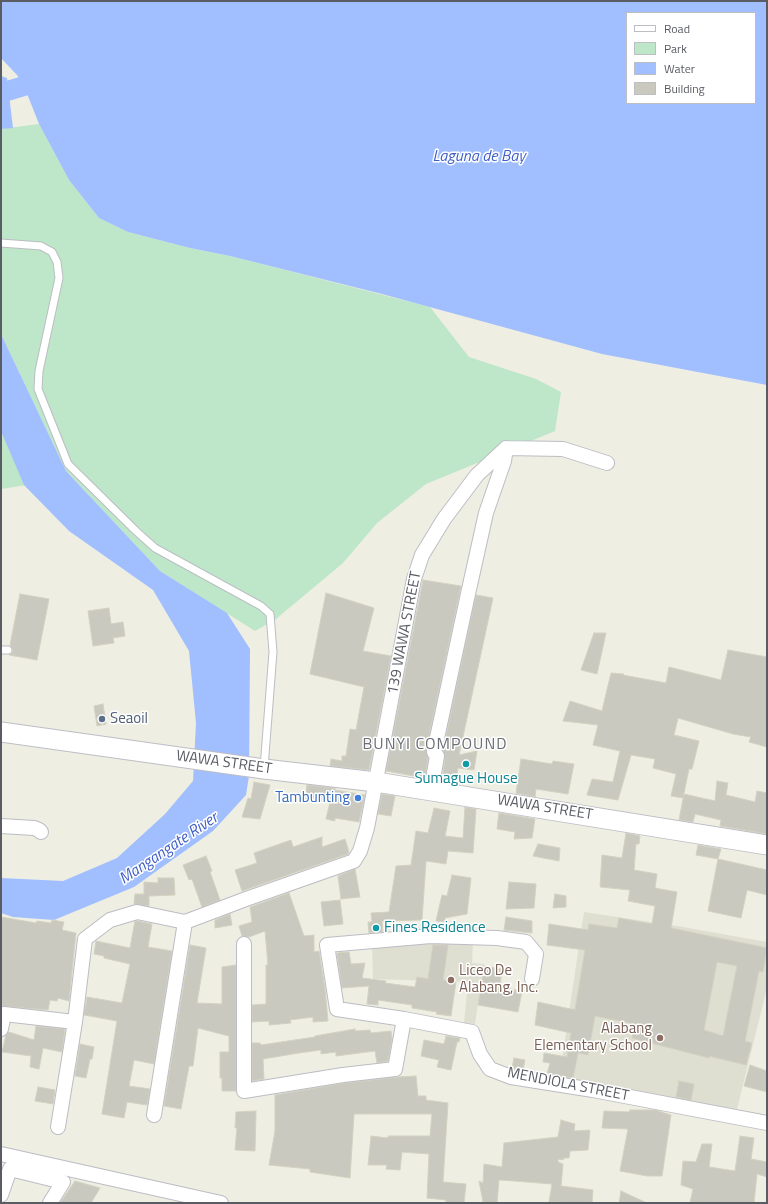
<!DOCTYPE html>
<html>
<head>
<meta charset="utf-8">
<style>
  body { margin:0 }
  #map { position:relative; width:768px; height:1204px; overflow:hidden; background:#eeeee2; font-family:"Titillium Web",sans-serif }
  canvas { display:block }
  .frame { position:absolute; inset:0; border:2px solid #5a5c64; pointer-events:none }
  .legend { position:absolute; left:626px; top:12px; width:130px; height:92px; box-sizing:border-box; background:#fff; border:1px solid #bdbec1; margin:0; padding:5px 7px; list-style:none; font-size:12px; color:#5a5c64 }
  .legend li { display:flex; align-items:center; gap:8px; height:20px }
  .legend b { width:20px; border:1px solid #bdbec1 }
</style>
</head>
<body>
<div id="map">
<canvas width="768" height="1204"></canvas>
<div class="frame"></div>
<ul class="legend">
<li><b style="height:5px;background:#fff"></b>Road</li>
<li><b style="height:11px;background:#bde7c8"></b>Park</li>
<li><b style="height:11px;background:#a1beff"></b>Water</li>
<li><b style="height:11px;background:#c9c9bf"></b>Building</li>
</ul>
</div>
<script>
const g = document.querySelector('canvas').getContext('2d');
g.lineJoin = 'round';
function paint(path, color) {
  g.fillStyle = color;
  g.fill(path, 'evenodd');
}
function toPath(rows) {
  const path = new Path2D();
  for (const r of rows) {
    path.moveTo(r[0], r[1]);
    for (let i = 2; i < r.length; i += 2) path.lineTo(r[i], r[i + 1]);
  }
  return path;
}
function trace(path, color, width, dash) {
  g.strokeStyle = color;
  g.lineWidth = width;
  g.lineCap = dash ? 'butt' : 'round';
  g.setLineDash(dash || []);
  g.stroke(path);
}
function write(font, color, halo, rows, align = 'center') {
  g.font = font + ' "Titillium Web",sans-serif';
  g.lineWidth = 3;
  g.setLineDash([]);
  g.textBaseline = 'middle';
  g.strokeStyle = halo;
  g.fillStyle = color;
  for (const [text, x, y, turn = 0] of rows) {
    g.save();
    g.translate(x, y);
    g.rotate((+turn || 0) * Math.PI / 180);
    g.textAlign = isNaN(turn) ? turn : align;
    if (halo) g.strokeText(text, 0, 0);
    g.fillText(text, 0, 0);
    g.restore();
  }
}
paint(toPath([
  [584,912,683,927,767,942,767,986,765,996,737,1109,559,1080],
  [473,941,472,963,484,964,475,1024,464,1023,468,982,373,979,372,945]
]), '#deded1');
paint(toPath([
  [39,124,69,180,99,218,128,232,190,248,230,256,430,307,469,357,536,379,561,392,555,431,426,484,377,523,343,563,276,619,255,631,160,571,66,471,1,334,1,129],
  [1,424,33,484,1,489]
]), '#bde7c8');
paint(toPath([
  [1,1,767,1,767,385,602,354,382,294,230,256,190,248,128,232,99,218,69,180,39,124,24,86,17,75,1,58],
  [627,13,755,13,755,103,627,103],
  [1,76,7,78,13,128,1,129],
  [1,334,66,471,160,571,227,613,250,649,249,776,246,795,213,831,134,887,54,920,13,917,1,913,1,878,63,881,117,858,165,814,193,781,196,723,189,651,153,590,69,531,24,485,1,431]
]), '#a1beff');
trace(toPath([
  [1,93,24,86]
]), '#a1beff', 20);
const building = toPath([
  [423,580,461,586,426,750,428,758,425,778,386,771,423,580],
  [326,593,374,608,363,651,391,656,369,770,330,766,331,759,342,761,342,756,346,756,350,729,356,730,364,687,310,674,326,593],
  [20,594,49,599,37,660,9,655,12,653,13,650,10,645,20,594],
  [476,595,493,598,459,755,477,751,474,770,458,768,457,776,443,774,445,757,443,750,476,595],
  [109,608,111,624,123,622,125,636,113,638,114,643,93,646,88,611,109,608],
  [594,633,606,633,597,674,581,670,594,633],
  [728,650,767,657,767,747,749,742,751,737,733,734,678,718,674,735,699,741,692,769,689,769,683,798,671,796,676,774,653,768,655,759,631,755,618,800,587,795,592,779,613,782,620,751,593,745,598,725,563,721,570,701,602,711,611,673,624,674,623,675,666,683,669,667,721,680,728,650],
  [103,704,106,724,97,726,94,706,103,704],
  [521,759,552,764,553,761,574,764,568,794,536,789,535,797,516,793,521,759],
  [717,781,728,783,726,795,755,802,757,791,767,793,767,834,720,826,721,820,695,814,693,822,679,820,684,794,715,801,717,781],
  [254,782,270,785,260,819,242,817,248,798,251,799,254,782],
  [307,785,335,788,335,790,365,795,359,822,335,818,335,821,326,819,330,802,305,799,307,785],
  [382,794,395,796,391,816,378,814,382,794],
  [465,807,476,809,473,853,448,851,446,864,426,861,422,920,382,921,383,932,369,933,368,922,372,922,371,913,389,912,396,866,411,865,416,831,428,833,434,808,450,811,445,836,463,838,465,807],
  [499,813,535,819,532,838,514,839,515,832,497,829,499,813],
  [626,833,640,836,639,844,636,844,634,870,657,874,655,888,677,892,671,928,767,948,763,972,759,971,745,1041,752,1043,746,1065,709,1056,709,1058,632,1038,635,1024,595,1016,588,1055,578,1053,573,1078,547,1074,550,1063,543,1062,544,1053,567,1057,571,1033,535,1025,538,1002,575,1010,585,950,547,945,549,924,588,930,589,924,617,928,619,918,652,924,655,906,628,901,630,890,600,887,602,855,622,858,626,833],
  [717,962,737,966,723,1036,704,1030,717,962],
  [322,837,322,847,345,839,349,852,348,854,242,891,235,870,257,863,254,853,291,840,293,847,322,837],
  [538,844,560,848,559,861,533,856,538,844],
  [698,845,721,849,718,859,696,855,698,845],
  [206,856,212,871,210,872,220,900,202,907,192,879,189,880,183,865,206,856],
  [718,859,767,870,767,895,747,890,741,918,708,911,718,859],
  [355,869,360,897,341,899,338,876,355,869],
  [452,875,471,878,467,914,445,918,445,922,436,921,442,895,447,896,452,875],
  [158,878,174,878,175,895,149,896,149,906,134,904,135,894,144,894,144,882,158,883,158,878],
  [509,882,536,884,534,908,506,909,509,882],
  [289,893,304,936,314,935,314,952,319,951,325,989,328,1021,313,1022,313,1017,290,1020,291,1023,269,1025,269,1021,252,1022,252,1005,266,1004,266,965,268,965,265,931,249,937,242,936,239,926,252,922,250,907,289,893],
  [555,894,566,896,566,907,553,908,555,894],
  [340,900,343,924,324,926,321,902,340,900],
  [230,914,232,925,215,928,215,920,230,914],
  [1,917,36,923,37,921,51,923,52,920,64,922,62,930,76,933,69,1001,58,998,57,1001,50,1000,48,1010,1,1006,1,917],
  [506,917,532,921,532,933,504,930,506,917],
  [135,921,137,921,152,924,148,947,172,951,154,1064,134,1060,129,1086,150,1089,147,1105,127,1102,124,1118,102,1114,117,1021,84,1015,87,997,122,1003,130,964,104,958,104,956,94,954,96,941,130,948,135,921],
  [190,945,206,948,197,1003,222,1004,222,967,236,965,236,1091,222,1091,222,1078,220,1078,220,1052,229,1052,229,1036,198,1028,193,1066,189,1066,181,1109,164,1106,190,945],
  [433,945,448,945,443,980,456,982,451,1016,436,1014,437,1012,412,1008,412,1005,378,1000,378,1005,367,1004,369,986,342,988,337,953,349,952,351,964,365,963,362,978,386,981,385,983,415,987,417,977,428,979,433,945],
  [484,966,502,969,500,987,522,991,518,1012,478,1005,484,966],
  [36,1026,65,1029,62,1052,43,1048,39,1069,30,1067,31,1056,2,1052,6,1035,9,1032,34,1040,36,1026],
  [355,1029,355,1031,370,1030,371,1033,391,1031,392,1039,388,1061,377,1063,375,1051,336,1056,336,1052,321,1054,321,1050,299,1053,263,1059,264,1079,252,1081,252,1043,260,1043,261,1045,315,1037,315,1036,355,1029],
  [446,1036,460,1038,459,1042,457,1042,451,1070,437,1067,439,1060,421,1056,424,1040,444,1044,446,1036],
  [80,1044,94,1047,92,1059,90,1059,86,1078,75,1076,80,1044],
  [514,1058,525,1060,523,1070,512,1068,514,1058],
  [750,1065,767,1071,767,1092,744,1086,750,1065],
  [416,1076,418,1096,426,1096,426,1100,448,1103,443,1182,466,1184,464,1203,446,1203,446,1200,427,1198,429,1154,402,1152,400,1170,386,1169,387,1165,368,1165,371,1136,388,1138,388,1136,430,1136,432,1114,354,1114,350,1178,310,1172,310,1169,269,1165,275,1131,275,1095,344,1083,398,1077,416,1076],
  [679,1081,694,1084,691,1100,676,1097,679,1081],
  [38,1087,55,1090,53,1104,35,1101,38,1087],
  [630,1110,655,1110,671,1115,662,1176,647,1176,620,1171,628,1129,602,1128,604,1111,629,1112,630,1110],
  [256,1111,255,1151,235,1150,237,1128,235,1128,236,1112,256,1111],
  [561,1120,575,1124,574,1131,590,1130,588,1150,570,1151,569,1158,564,1158,563,1160,558,1159,558,1162,563,1164,561,1186,593,1190,592,1203,549,1202,552,1184,501,1180,499,1180,497,1203,483,1202,479,1181,483,1183,484,1164,502,1167,504,1143,558,1137,561,1120],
  [740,1136,754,1138,751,1159,767,1162,767,1177,757,1174,754,1203,690,1203,693,1189,681,1185,683,1161,696,1162,702,1144,712,1144,709,1167,735,1171,740,1136],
  [75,1181,100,1188,91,1203,60,1203,75,1181],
  [621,1191,647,1203,619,1203,621,1191]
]);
paint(building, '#c9c9bf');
trace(building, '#d3d2c0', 1);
const service = toPath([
  [1,243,41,246,52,252,57,262,59,278,39,371,38,389,68,464,136,531,155,548,261,606,270,614,273,652,264,768],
  [1,650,8,650]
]);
const minor = toPath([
  [431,790,437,756,434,752,468,594,486,513,504,461,506,448],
  [1,826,34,828,39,830,41,832],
  [244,944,244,1091,343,1075,395,1069,404,1019],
  [532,979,536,954,526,942,497,938,431,936,327,945,337,1009,404,1019,472,1032,480,1054,490,1069,511,1077,593,1090,767,1123],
  [1,1029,4,1014,75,1022],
  [154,1115,185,922],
  [58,1127,75,1022,85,939,110,920,137,912,185,922,246,899,354,861,360,851,367,828,414,579,422,555,444,519,477,475,506,448,563,449,607,463],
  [1,1154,221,1203],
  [1,1195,10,1169,63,1182,50,1203]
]);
const secondary = toPath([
  [1,732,264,769,376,782,767,845]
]);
trace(service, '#bcbdc4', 9);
trace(minor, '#bcbdc4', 16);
trace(secondary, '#bdbec6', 21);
trace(service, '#fff', 7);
trace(minor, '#fff', 14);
trace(secondary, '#fff', 19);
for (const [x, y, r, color] of [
  [102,719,4,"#5c6f8a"],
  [466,764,4,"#0f9aa8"],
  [358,798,4,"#3f7fe0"],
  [376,928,4,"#0f9aa8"],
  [451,980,4,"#8d6e63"],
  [660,1038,4,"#8d6e63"]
]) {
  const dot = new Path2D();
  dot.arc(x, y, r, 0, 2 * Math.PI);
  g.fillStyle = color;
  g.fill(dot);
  trace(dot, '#fff', 1.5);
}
write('15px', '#5a5c64', '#fff', [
  ["139 WAWA STREET",405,633,-79],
  ["WAWA STREET",224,763,8],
  ["WAWA STREET",545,808,9],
  ["MENDIOLA STREET",568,1085,11]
]);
write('15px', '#4e5e75', '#fff', [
  ["Seaoil",110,719]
], 'left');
write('15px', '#0d838f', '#fff', [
  ["Sumague House",466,779],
  ["Fines Residence",384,928,"left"]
]);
write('15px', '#366cbe', '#fff', [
  ["Tambunting",350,798]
], 'right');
write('15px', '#785e54', '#fff', [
  ["Liceo De",459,971],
  ["Alabang, Inc.",459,988],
  ["Alabang",652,1029,"right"],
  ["Elementary School",652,1046,"right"]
], 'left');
write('italic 16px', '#3f5fc7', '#fff', [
  ["Laguna de Bay",479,157],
  ["Mangangate River",169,849,-34]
]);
g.letterSpacing = '1px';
write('16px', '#6b6e76', '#fff', [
  ["BUNYI COMPOUND",435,745]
]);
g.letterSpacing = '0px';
</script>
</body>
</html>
